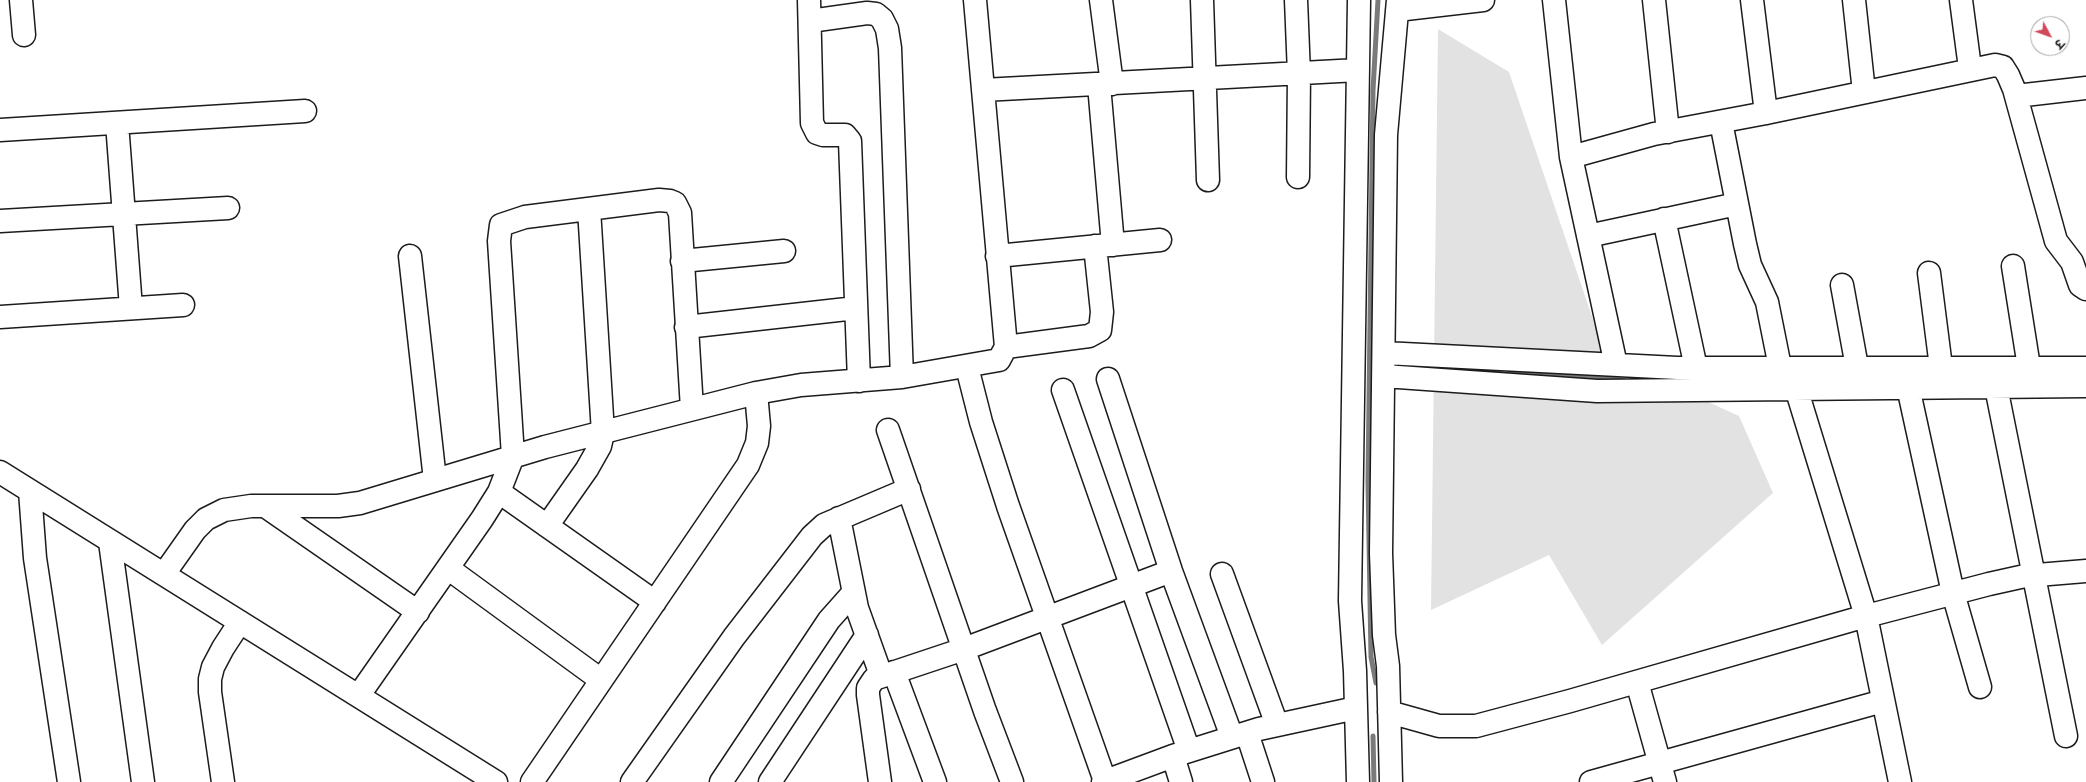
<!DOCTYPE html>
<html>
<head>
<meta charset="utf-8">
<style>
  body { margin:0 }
  #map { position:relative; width:2086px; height:782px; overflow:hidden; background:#fff; font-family:"Indie Flower","Playpen Sans Deva",sans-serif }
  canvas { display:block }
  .north { position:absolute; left:2030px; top:16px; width:40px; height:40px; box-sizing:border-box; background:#fff; border:1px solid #a4a4a4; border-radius:50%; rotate:131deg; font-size:11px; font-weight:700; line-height:16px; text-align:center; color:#1c1c1c }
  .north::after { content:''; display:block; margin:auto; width:14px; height:18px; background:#d1495b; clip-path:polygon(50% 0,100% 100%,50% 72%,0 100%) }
</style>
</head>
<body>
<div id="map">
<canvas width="2086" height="782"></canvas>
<div class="north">उ</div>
</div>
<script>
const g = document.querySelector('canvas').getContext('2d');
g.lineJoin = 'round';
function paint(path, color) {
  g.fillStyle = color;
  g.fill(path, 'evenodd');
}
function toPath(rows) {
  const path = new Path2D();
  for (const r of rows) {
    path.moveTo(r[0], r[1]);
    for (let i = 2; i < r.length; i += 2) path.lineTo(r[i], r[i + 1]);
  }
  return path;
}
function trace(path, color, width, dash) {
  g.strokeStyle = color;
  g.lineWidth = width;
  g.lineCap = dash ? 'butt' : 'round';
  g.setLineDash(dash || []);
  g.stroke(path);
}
paint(toPath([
  [1438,29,1509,72,1605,355,1739,416,1773,493,1602,645,1549,555,1431,610]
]), '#e2e2e2');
trace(toPath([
  [1509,373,1623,380],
  [1376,683,1371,657,1368,481,1373,90,1378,0],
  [1373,736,1374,782]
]), '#7a7a7a', 5);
const minor = toPath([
  [21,0,24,35],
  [809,0,812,123,817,133,823,135,845,135,850,141,859,381],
  [1101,0,1112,84],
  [1202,0,1208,180],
  [1296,0,1299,74,1298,177],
  [1554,0,1571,157,1616,365],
  [1654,0,1668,132],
  [1752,0,1766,113],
  [1854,0,1864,92],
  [1961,0,1970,68],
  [1397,10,1483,0],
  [810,21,867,13,876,14,882,19,887,29,890,48,902,377],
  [1099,85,1113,245],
  [983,90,1358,70],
  [2016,96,2086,88],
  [1721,122,1745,244,1750,265,1767,302,1780,367],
  [117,123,131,308],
  [0,130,305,111],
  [1571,157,1654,134,1766,113,1995,65,2003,67,2008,75,2014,89,2056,241,2072,262,2080,285,2086,289],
  [1664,219,1696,368],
  [0,221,228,208],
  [1588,236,1737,204],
  [410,256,435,480],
  [997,256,1160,240],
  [682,261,784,251],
  [2013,266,2029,367],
  [1929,273,1941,367],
  [1842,285,1857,367],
  [0,317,183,305],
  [686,327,856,308],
  [1006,347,1089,336,1100,330,1102,312,1095,246],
  [1384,353,1677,368,2086,368],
  [967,367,981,422,1008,506,1105,781],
  [1384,376,1597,391,2086,386],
  [1108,379,1171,571,1232,737],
  [1908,387,1953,593,1980,687],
  [1996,387,2066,736],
  [1796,388,1866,616,1900,782],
  [1063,390,1189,751],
  [888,430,985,711,1012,782],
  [0,472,496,782],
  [30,491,35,558,69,782],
  [499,492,655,602],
  [265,506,418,612],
  [839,518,857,608,881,675],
  [547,526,587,469,600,446,603,433,589,209],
  [110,542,143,782],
  [449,569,601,680],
  [164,574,195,530,206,519,224,510,251,506,338,506,360,503,545,447,756,393,801,385,902,377,999,360,1006,347,975,0],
  [1222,574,1277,725],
  [894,672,935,782],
  [1637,682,1665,782],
  [359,695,482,519,499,492,513,456,499,241,501,225,525,217,659,200,670,201,675,203,680,213,692,409],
  [1389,712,1439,726,1476,726,1570,701,1859,618,1989,584,2025,576,2086,571],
  [1247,733,1263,782],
  [1173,756,1181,782],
  [223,782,210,692,210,679,213,667,223,648,240,622],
  [532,782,748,465,757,443,759,426,756,393],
  [632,782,734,637,812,536,824,525,909,489],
  [721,782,829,620,853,593],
  [770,782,867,635],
  [880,782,868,695,868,688,874,679,964,649,1171,571],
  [1103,782,1173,756,1259,729,1356,708],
  [1358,782,1355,671,1350,601,1359,0],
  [1391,782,1388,666,1384,635,1381,553,1386,135,1398,0],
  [1591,782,1883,701]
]);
trace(minor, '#1c1c1c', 25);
trace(minor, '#fff', 22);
</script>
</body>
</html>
